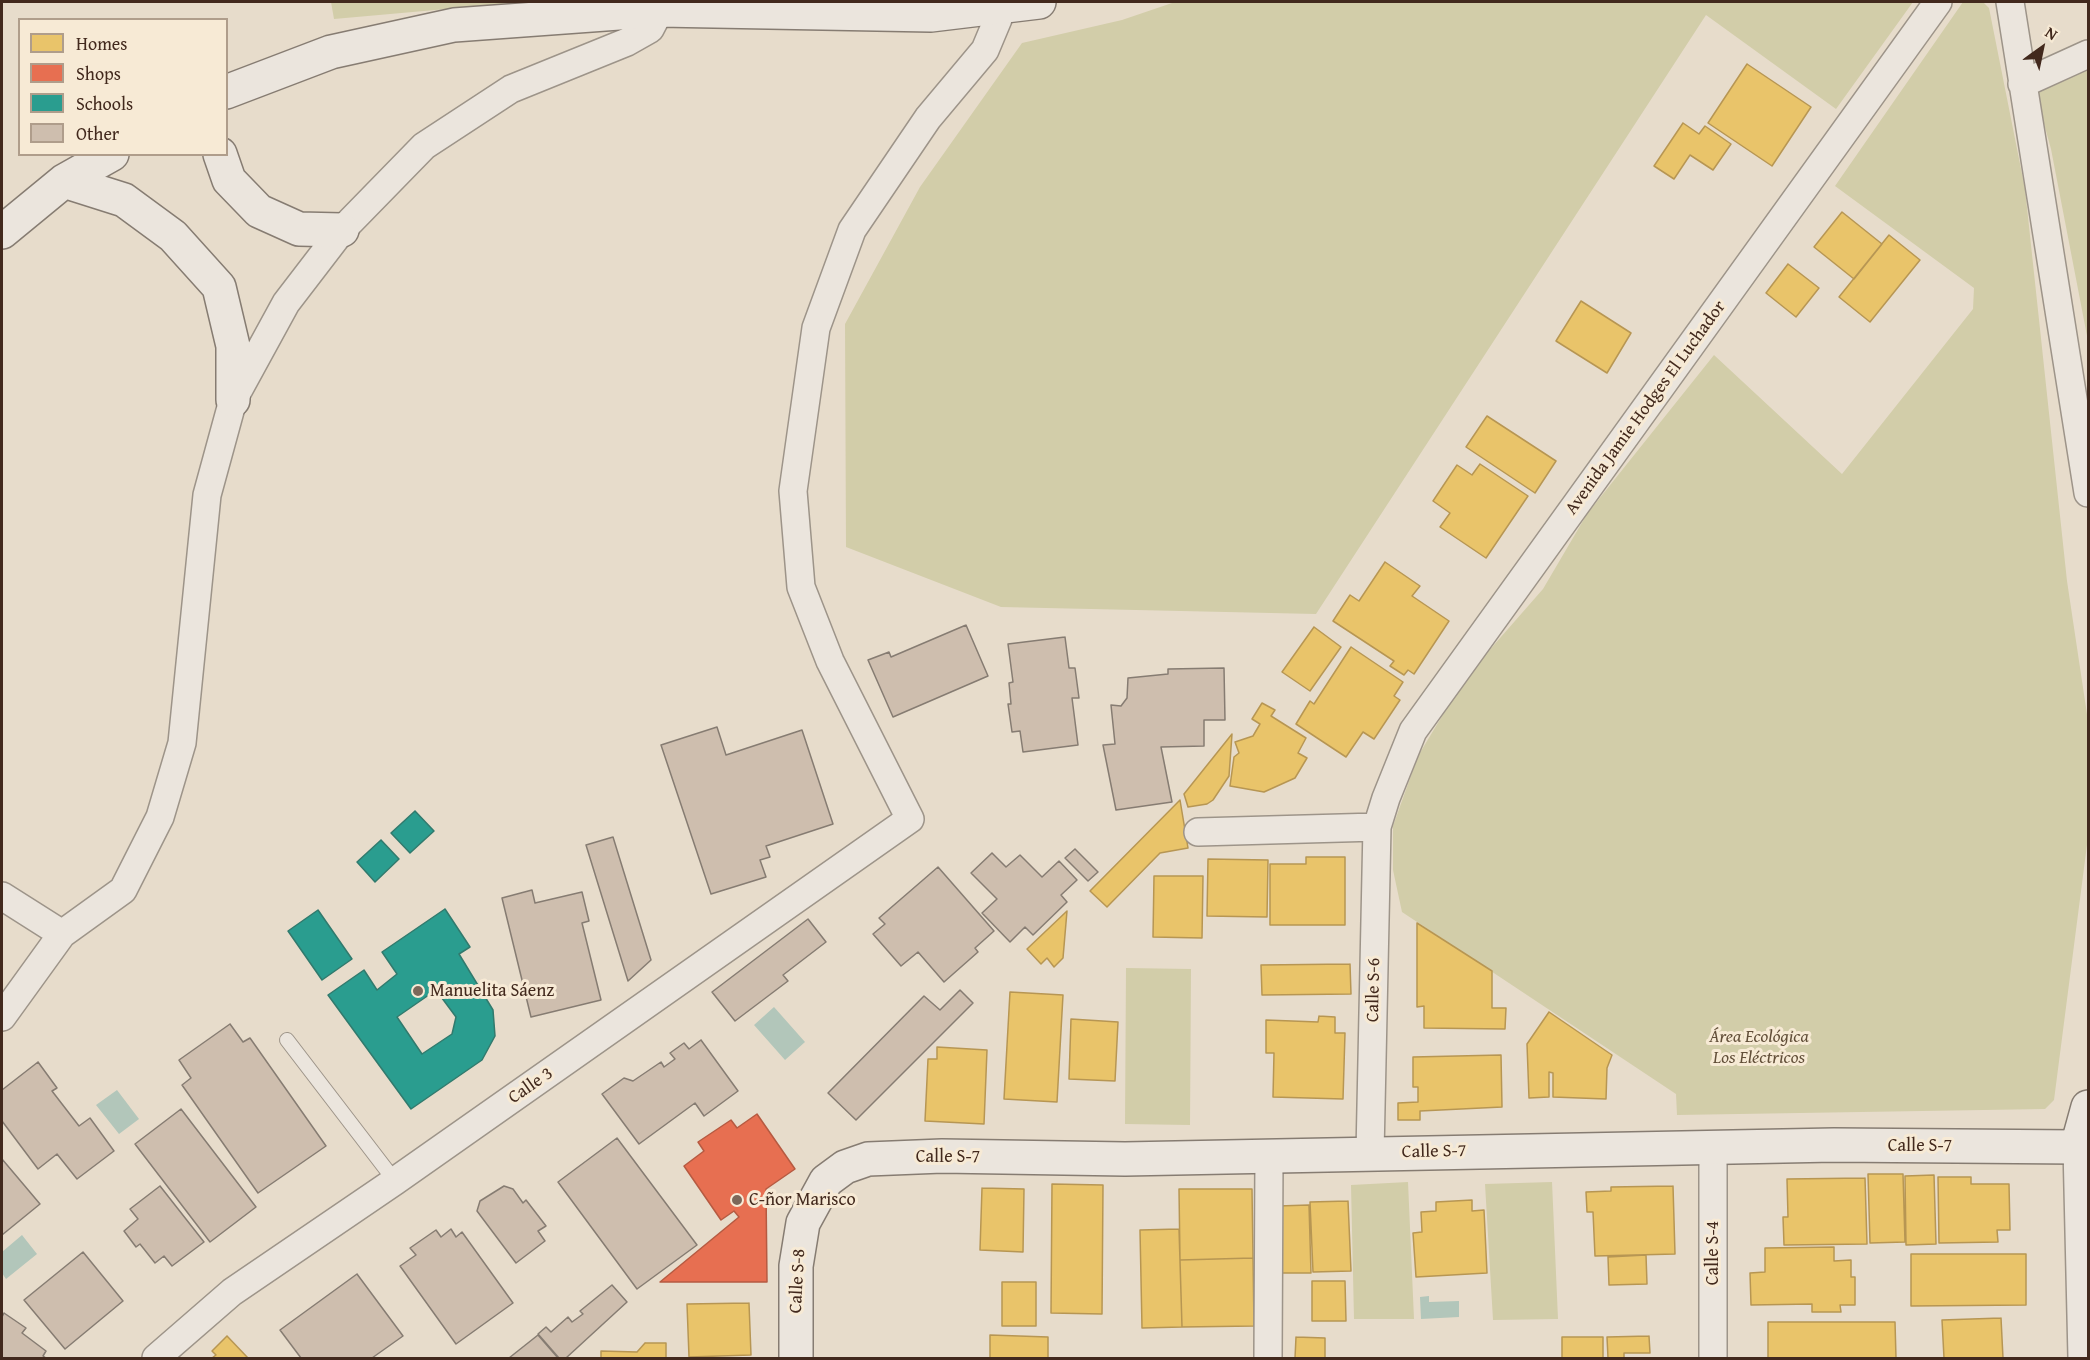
<!DOCTYPE html>
<html>
<head>
<meta charset="utf-8">
<style>
  body { margin:0 }
  #map { position:relative; width:2090px; height:1360px; overflow:hidden; background:#e7dccb; font-family:"Gentium Book Plus",serif }
  canvas { display:block }
  .frame { position:absolute; inset:0; border:3px solid #42291d; pointer-events:none }
  .legend { position:absolute; left:18px; top:18px; width:210px; height:138px; box-sizing:border-box; background:#f7ead5; border:2px solid #af9d8b; margin:0; padding:8px 10px; list-style:none; font-size:18px; color:#42291d }
  .legend li { display:flex; align-items:center; gap:12px; height:30px }
  .legend b { width:30px; border:2px solid #af9d8b }
  .north { position:absolute; left:2012px; top:18px; width:60px; height:60px; -webkit-text-stroke:4px #f7ead5; paint-order:stroke; rotate:33deg; font-size:16px; font-weight:700; line-height:24px; text-align:center; color:#42291d }
  .north::after { content:''; display:block; margin:auto; width:21px; height:27px; background:#42291d; clip-path:polygon(50% 0,100% 100%,50% 72%,0 100%) }
</style>
</head>
<body>
<div id="map">
<canvas width="2090" height="1360"></canvas>
<div class="frame"></div>
<ul class="legend">
<li><b style="height:16px;background:#e9c46a"></b>Homes</li>
<li><b style="height:16px;background:#e76f51"></b>Shops</li>
<li><b style="height:16px;background:#2a9d8f"></b>Schools</li>
<li><b style="height:16px;background:#cebeae"></b>Other</li>
</ul>
<div class="north">N</div>
</div>
<script>
const g = document.querySelector('canvas').getContext('2d');
g.lineJoin = 'round';
function paint(path, color) {
  g.fillStyle = color;
  g.fill(path, 'evenodd');
}
function toPath(rows) {
  const path = new Path2D();
  for (const r of rows) {
    path.moveTo(r[0], r[1]);
    for (let i = 2; i < r.length; i += 2) path.lineTo(r[i], r[i + 1]);
  }
  return path;
}
function trace(path, color, width, dash) {
  g.strokeStyle = color;
  g.lineWidth = width;
  g.lineCap = dash ? 'butt' : 'round';
  g.setLineDash(dash || []);
  g.stroke(path);
}
function write(font, color, halo, rows, align = 'center') {
  g.font = font + ' "Gentium Book Plus",serif';
  g.lineWidth = 6;
  g.setLineDash([]);
  g.textBaseline = 'middle';
  g.strokeStyle = halo;
  g.fillStyle = color;
  for (const [text, x, y, turn = 0] of rows) {
    g.save();
    g.translate(x, y);
    g.rotate((+turn || 0) * Math.PI / 180);
    g.textAlign = isNaN(turn) ? turn : align;
    if (halo) g.strokeText(text, 0, 0);
    g.fillText(text, 0, 0);
    g.restore();
  }
}
paint(toPath([
  [331,2,525,2,334,19],
  [1175,2,1913,2,1836,109,1706,15,1316,614,1001,607,846,547,845,324,920,187,1022,43,1122,20],
  [1963,2,1983,2,1989,8,2025,189,2067,581,2088,721,2088,837,2054,1100,2045,1109,1677,1115,1676,1094,1402,912,1393,870,1393,826,1418,756,1465,678,1543,589,1587,514,1714,355,1842,474,1973,309,1974,288,1835,186],
  [2088,69,2088,341,2051,149,2035,91],
  [1126,968,1191,969,1190,1125,1125,1124],
  [1408,1182,1414,1319,1354,1319,1351,1185],
  [1552,1182,1558,1319,1493,1320,1485,1184]
]), '#d2cda9');
paint(toPath([
  [774,1007,805,1042,785,1060,754,1025],
  [117,1090,139,1119,119,1134,96,1105],
  [22,1235,37,1254,6,1279,2,1273,2,1252],
  [1429,1296,1429,1302,1459,1301,1459,1317,1421,1319,1420,1297]
]), '#b2c6ba');
const homes = toPath([
  [1747,64,1811,107,1772,166,1708,123,1747,64],
  [1683,123,1699,134,1705,126,1731,144,1713,170,1690,155,1674,179,1654,166,1683,123],
  [1842,212,1882,244,1854,279,1814,247,1842,212],
  [1889,235,1920,260,1870,322,1839,297,1889,235],
  [1788,264,1819,288,1796,317,1766,293,1788,264],
  [1581,301,1631,333,1607,373,1556,341,1581,301],
  [1487,416,1556,461,1535,493,1466,447,1487,416],
  [1480,464,1528,496,1486,558,1440,527,1450,513,1433,501,1457,465,1472,475,1480,464],
  [1385,562,1420,586,1412,596,1449,621,1414,674,1408,670,1404,675,1390,666,1394,661,1333,621,1350,595,1359,601,1385,562],
  [1314,627,1341,647,1310,691,1282,672,1314,627],
  [1351,647,1403,682,1394,696,1400,700,1374,739,1363,732,1346,757,1296,724,1310,701,1314,704,1351,647],
  [1262,703,1275,710,1271,716,1306,738,1298,753,1307,758,1295,778,1264,792,1230,786,1234,757,1239,753,1235,742,1253,736,1260,724,1252,719,1262,703],
  [1232,734,1229,776,1213,800,1207,804,1188,807,1184,794,1232,734],
  [1180,800,1188,848,1160,853,1107,907,1090,891,1180,800],
  [1306,857,1345,857,1345,925,1270,925,1270,864,1306,864,1306,857],
  [1208,859,1268,860,1267,917,1207,916,1208,859],
  [1154,876,1203,876,1202,938,1153,937,1154,876],
  [1067,911,1063,958,1054,967,1047,958,1041,964,1027,949,1067,911],
  [1417,923,1492,971,1492,1008,1506,1008,1505,1029,1424,1028,1424,1006,1417,1007,1417,923],
  [1350,964,1351,994,1262,995,1261,965,1350,964],
  [1010,992,1063,995,1057,1102,1004,1099,1010,992],
  [1549,1012,1612,1055,1607,1068,1606,1099,1553,1097,1553,1073,1549,1072,1549,1097,1529,1098,1527,1044,1549,1012],
  [1319,1016,1335,1017,1335,1033,1345,1033,1343,1099,1273,1097,1274,1053,1266,1053,1266,1020,1318,1022,1319,1016],
  [1071,1019,1118,1022,1115,1081,1069,1079,1071,1019],
  [937,1047,987,1050,984,1124,925,1121,928,1059,937,1059,937,1047],
  [1501,1055,1502,1107,1420,1111,1420,1120,1398,1120,1398,1103,1418,1102,1418,1087,1413,1087,1413,1057,1501,1055],
  [1868,1174,1903,1174,1905,1242,1870,1243,1868,1174],
  [1934,1175,1936,1244,1906,1245,1905,1176,1934,1175],
  [1938,1177,1971,1177,1971,1184,2009,1184,2010,1230,1997,1230,1998,1242,1939,1243,1938,1177],
  [1865,1178,1867,1244,1784,1245,1783,1217,1788,1217,1787,1179,1865,1178],
  [1052,1184,1103,1185,1102,1314,1051,1313,1052,1184],
  [1673,1186,1675,1254,1595,1256,1593,1212,1587,1212,1586,1192,1611,1191,1611,1187,1673,1186],
  [982,1188,1024,1189,1023,1252,980,1250,982,1188],
  [1179,1189,1252,1189,1253,1258,1180,1260,1179,1189],
  [1472,1200,1472,1211,1484,1210,1487,1273,1416,1277,1413,1233,1422,1232,1421,1212,1436,1211,1436,1202,1472,1200],
  [1348,1201,1351,1271,1313,1272,1310,1202,1348,1201],
  [1309,1205,1311,1273,1280,1273,1278,1206,1309,1205],
  [1179,1229,1182,1327,1142,1328,1140,1230,1179,1229],
  [1834,1247,1834,1261,1851,1260,1851,1277,1855,1277,1855,1305,1840,1305,1841,1312,1812,1312,1812,1304,1751,1305,1750,1273,1765,1272,1765,1248,1834,1247],
  [1911,1254,2026,1254,2026,1305,1911,1306,1911,1254],
  [1646,1255,1647,1284,1609,1285,1608,1257,1646,1255],
  [1253,1258,1254,1326,1182,1327,1180,1260,1253,1258],
  [1312,1281,1345,1281,1346,1321,1312,1321,1312,1281],
  [1002,1282,1036,1282,1036,1326,1002,1326,1002,1282],
  [749,1303,751,1355,689,1357,687,1304,749,1303],
  [2001,1318,2003,1358,1944,1358,1942,1320,2001,1318],
  [1768,1322,1895,1322,1896,1358,1768,1358,1768,1322],
  [990,1335,1048,1337,1048,1358,990,1358,990,1335],
  [227,1336,248,1358,212,1358,216,1355,212,1351,227,1336],
  [1649,1336,1650,1353,1624,1353,1624,1358,1608,1358,1607,1337,1649,1336],
  [1296,1337,1325,1338,1325,1358,1295,1358,1296,1337],
  [1562,1337,1603,1337,1603,1358,1562,1358,1562,1337],
  [645,1343,666,1343,666,1358,601,1358,601,1351,637,1352,645,1343]
]);
paint(homes, '#e9c46a');
trace(homes, '#b79653', 1.5);
const shops = toPath([
  [757,1114,795,1169,766,1189,767,1282,660,1282,739,1217,734,1211,721,1220,684,1166,704,1151,698,1142,731,1120,737,1128,757,1114]
]);
paint(shops, '#e76f51');
trace(shops, '#b65a41', 1.5);
const schools = toPath([
  [415,811,434,831,410,853,391,833,415,811],
  [381,840,399,859,375,882,357,862,381,840],
  [445,909,470,947,459,954,493,1010,495,1036,482,1060,411,1109,328,995,364,970,377,990,397,974,382,952,445,909],
  [436,990,456,1017,452,1034,422,1054,397,1017,436,990],
  [318,910,352,959,322,980,288,931,318,910]
]);
paint(schools, '#2a9d8f');
trace(schools, '#317a6d', 1.5);
const building = toPath([
  [966,625,988,676,893,717,868,660,889,652,891,657,966,625],
  [1065,637,1069,668,1075,668,1079,698,1072,698,1078,745,1023,752,1020,731,1012,732,1008,704,1011,704,1009,683,1013,682,1008,644,1065,637],
  [1224,668,1225,720,1204,720,1204,746,1161,747,1172,802,1116,810,1103,745,1115,744,1111,705,1121,706,1127,698,1128,678,1168,674,1168,669,1224,668],
  [717,727,726,755,802,730,833,824,766,846,770,857,760,860,766,877,711,894,661,745,717,727],
  [613,837,651,960,628,981,586,845,613,837],
  [1075,849,1098,872,1088,881,1065,858,1075,849],
  [992,853,1006,867,1020,855,1042,877,1059,861,1077,880,1061,895,1067,902,1033,935,1025,927,1010,942,982,913,997,899,971,873,992,853],
  [938,867,994,931,975,948,978,952,944,982,918,952,901,966,873,934,885,924,879,918,938,867],
  [532,890,535,903,582,892,589,921,582,923,601,1000,531,1017,502,898,532,890],
  [808,919,826,942,783,975,788,981,735,1021,712,992,808,919],
  [960,990,973,1003,856,1120,828,1093,924,996,940,1010,960,990],
  [230,1024,243,1042,250,1038,326,1146,258,1193,182,1085,191,1078,179,1060,230,1024],
  [701,1040,738,1091,704,1116,695,1103,639,1144,602,1094,624,1078,633,1081,661,1062,664,1067,675,1059,670,1053,684,1043,689,1049,701,1040],
  [38,1062,57,1088,52,1091,79,1126,90,1118,114,1151,77,1179,57,1154,38,1169,2,1121,2,1090,38,1062],
  [181,1109,256,1207,210,1242,135,1144,181,1109],
  [617,1138,697,1245,637,1289,558,1182,617,1138],
  [2,1159,40,1204,2,1235,2,1159],
  [160,1186,204,1242,172,1266,164,1256,155,1263,140,1244,136,1247,124,1231,138,1219,130,1209,160,1186],
  [504,1186,513,1189,523,1203,526,1200,546,1226,538,1231,545,1241,516,1263,477,1211,480,1201,504,1186],
  [451,1229,456,1237,462,1232,513,1303,456,1344,400,1266,416,1255,410,1248,436,1230,441,1237,451,1229],
  [83,1252,123,1301,65,1349,24,1300,83,1252],
  [357,1274,403,1336,372,1358,301,1358,280,1330,357,1274],
  [612,1285,627,1302,566,1358,559,1358,538,1334,546,1327,551,1332,568,1317,572,1322,583,1314,580,1311,612,1285],
  [4,1313,26,1328,22,1333,46,1351,43,1356,46,1358,2,1358,2,1317,4,1313],
  [538,1335,558,1358,509,1358,538,1335]
]);
paint(building, '#cebeae');
trace(building, '#867c72', 1.5);
const lane = toPath([
  [287,1040,395,1181]
]);
const street = toPath([
  [2010,2,2088,493],
  [2022,84,2088,54],
  [1198,832,1377,827],
  [2,896,62,934,2,1017],
  [62,934,123,890,160,817,182,743,207,495,233,400,286,303,342,230,424,146,511,89,627,42,650,29,660,10],
  [2077,1147,2082,1358],
  [1370,1153,1377,827,1386,798,1413,731,1938,2],
  [156,1358,232,1292,395,1181,910,819,830,661,801,587,793,491,816,328,852,230,928,118,985,50,998,19,999,6],
  [1268,1358,1269,1157],
  [1713,1358,1713,1147]
]);
const secondary = toPath([
  [226,92,331,52,454,25,660,10,931,15,1039,2],
  [220,154,229,180,259,211,299,229,342,230],
  [64,181,124,200,173,236,219,287,233,346,233,400],
  [2,232,64,181,112,154],
  [796,1358,796,1266,803,1223,826,1181,845,1167,868,1159,942,1156,1125,1159,1834,1145,2077,1147,2088,1107]
]);
trace(lane, '#9d9489', 16);
trace(street, '#9d9489', 30);
trace(secondary, '#867c72', 36);
trace(lane, '#ebe5dd', 14);
trace(street, '#ebe5dd', 27);
trace(secondary, '#ebe5dd', 33);
for (const [x, y, r, color] of [
  [418,991,6,"#7c685a"],
  [737,1200,6,"#7c685a"]
]) {
  const dot = new Path2D();
  dot.arc(x, y, r, 0, 2 * Math.PI);
  g.fillStyle = color;
  g.fill(dot);
  trace(dot, '#f7ead5', 2);
}
write('18px', '#42291d', '#f7ead5', [
  ["Avenida Jamie Hodges El Luchador",1646,408,-54],
  ["Calle S-6",1374,990,-89],
  ["Calle 3",531,1086,-35],
  ["Calle S-7",1920,1146],
  ["Calle S-7",1434,1152,-1],
  ["Calle S-7",948,1157],
  ["Calle S-4",1713,1253,-90],
  ["Calle S-8",798,1281,-87]
]);
write('18px', '#42291d', '#f7ead5', [
  ["Manuelita Sáenz",430,991],
  ["C-ñor Marisco",749,1200]
], 'left');
write('italic 18px', '#624f39', '#f7ead5', [
  ["Área Ecológica",1759,1037],
  ["Los Eléctricos",1759,1058]
]);
</script>
</body>
</html>
